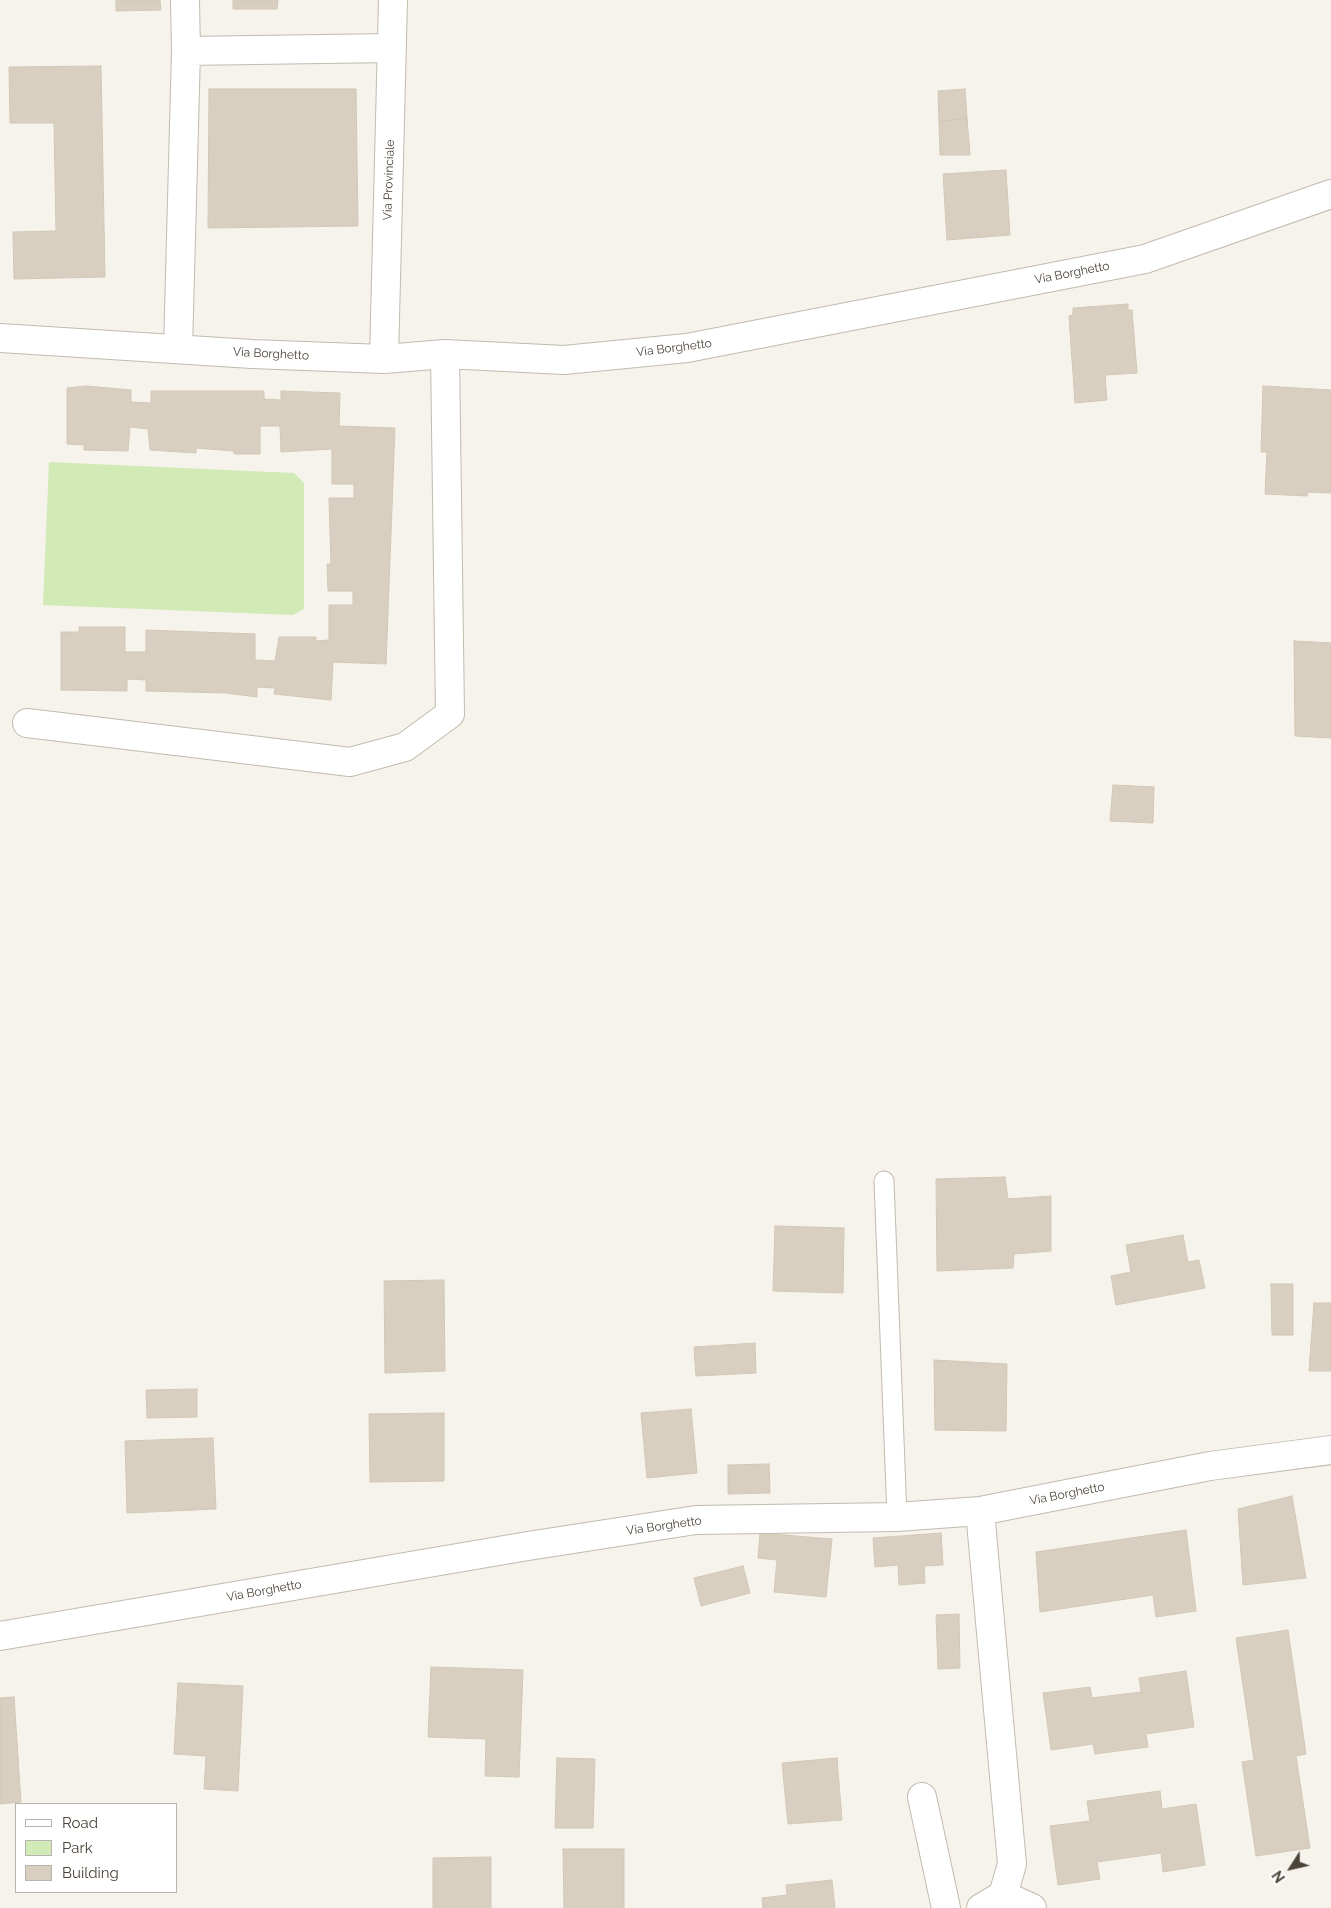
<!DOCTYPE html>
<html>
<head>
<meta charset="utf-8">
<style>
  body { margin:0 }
  #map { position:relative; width:1331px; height:1908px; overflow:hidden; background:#f6f3ec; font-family:Raleway,sans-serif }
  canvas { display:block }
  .legend { position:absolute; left:15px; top:1803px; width:162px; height:90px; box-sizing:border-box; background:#fff; border:1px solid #b7b4b0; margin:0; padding:6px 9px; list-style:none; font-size:15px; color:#4b4439 }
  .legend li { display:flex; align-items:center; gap:10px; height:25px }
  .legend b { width:25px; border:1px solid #b7b4b0 }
  .north { position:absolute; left:1266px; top:1843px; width:50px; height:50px; -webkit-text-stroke:4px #fff; paint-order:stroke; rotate:235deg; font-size:14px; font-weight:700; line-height:20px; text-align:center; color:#4b4439 }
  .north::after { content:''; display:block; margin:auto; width:18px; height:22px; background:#4b4439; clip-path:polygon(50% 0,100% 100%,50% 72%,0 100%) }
</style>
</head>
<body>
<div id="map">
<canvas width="1331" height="1908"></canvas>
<ul class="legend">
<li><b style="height:6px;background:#fff"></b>Road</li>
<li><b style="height:14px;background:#d2eab5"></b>Park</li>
<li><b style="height:14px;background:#d8cfc1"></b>Building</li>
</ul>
<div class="north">N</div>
</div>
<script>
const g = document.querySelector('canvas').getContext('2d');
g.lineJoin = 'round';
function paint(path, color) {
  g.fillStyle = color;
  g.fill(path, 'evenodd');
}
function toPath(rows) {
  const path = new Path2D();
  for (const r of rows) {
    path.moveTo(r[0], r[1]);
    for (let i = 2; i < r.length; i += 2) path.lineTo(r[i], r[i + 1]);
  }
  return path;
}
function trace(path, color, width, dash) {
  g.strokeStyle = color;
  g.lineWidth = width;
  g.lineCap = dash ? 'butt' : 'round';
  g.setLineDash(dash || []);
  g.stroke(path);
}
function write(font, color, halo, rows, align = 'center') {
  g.font = font + ' Raleway,sans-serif';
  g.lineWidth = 5;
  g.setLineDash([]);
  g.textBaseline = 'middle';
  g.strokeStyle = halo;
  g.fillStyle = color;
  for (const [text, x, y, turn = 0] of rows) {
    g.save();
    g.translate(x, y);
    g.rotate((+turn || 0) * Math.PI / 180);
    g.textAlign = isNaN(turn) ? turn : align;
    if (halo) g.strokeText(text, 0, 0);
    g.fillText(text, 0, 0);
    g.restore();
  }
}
paint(toPath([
  [49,462,294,473,304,483,304,609,293,615,43,605]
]), '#d2eab5');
const building = toPath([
  [116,0,160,0,161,10,116,11,116,0],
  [233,0,278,0,277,9,233,9,233,0],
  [101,66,105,277,14,279,13,232,56,231,54,123,10,123,9,67,101,66],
  [209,89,356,89,358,226,208,228,209,89],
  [965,89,967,118,939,122,938,91,965,89],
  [967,118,970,155,940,155,939,122,967,118],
  [1006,170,1010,235,947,240,943,174,1006,170],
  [1128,304,1128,310,1132,310,1137,373,1105,375,1107,400,1075,403,1069,316,1073,315,1073,308,1128,304],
  [86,386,131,390,131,402,151,403,151,391,264,391,264,399,281,400,281,391,340,393,339,426,395,428,386,664,333,662,331,700,274,694,275,688,257,687,257,697,226,693,146,691,146,680,127,679,127,691,61,690,61,632,79,632,79,627,125,627,125,652,146,652,146,630,255,634,255,660,275,661,279,637,316,637,316,641,329,640,329,605,353,605,353,591,328,591,327,564,331,564,329,498,354,498,354,484,332,484,332,449,281,452,280,426,260,426,260,454,234,454,234,451,196,448,196,453,150,450,148,429,130,427,128,451,84,450,84,445,67,444,67,388,86,386],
  [1263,386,1331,390,1331,493,1308,492,1307,496,1265,494,1267,452,1261,452,1263,386],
  [1294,641,1331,643,1331,738,1295,736,1294,641],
  [1113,785,1154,787,1153,823,1110,821,1113,785],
  [1005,1177,1008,1199,1051,1196,1051,1251,1014,1254,1013,1268,937,1271,936,1179,1005,1177],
  [775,1226,844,1228,843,1293,773,1291,775,1226],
  [1183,1235,1188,1262,1199,1260,1205,1288,1116,1305,1111,1276,1131,1272,1126,1245,1183,1235],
  [444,1280,445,1371,385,1373,384,1281,444,1280],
  [1271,1284,1293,1284,1293,1335,1272,1335,1271,1284],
  [1314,1303,1331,1303,1331,1371,1309,1371,1314,1303],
  [755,1343,756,1373,696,1376,694,1347,755,1343],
  [934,1360,1007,1364,1006,1431,935,1430,934,1360],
  [197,1389,197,1417,147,1418,146,1390,197,1389],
  [691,1409,697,1473,647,1478,641,1413,691,1409],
  [444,1413,444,1481,370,1482,369,1414,444,1413],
  [213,1438,216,1509,127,1513,125,1441,213,1438],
  [769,1464,770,1493,728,1494,728,1465,769,1464],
  [1292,1496,1306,1578,1243,1585,1238,1509,1292,1496],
  [1186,1530,1196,1611,1156,1617,1153,1595,1040,1612,1036,1552,1186,1530],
  [760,1533,832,1539,826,1597,774,1592,777,1560,758,1558,760,1533],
  [941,1533,943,1565,924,1566,925,1583,899,1585,898,1565,875,1567,873,1538,941,1533],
  [743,1566,750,1593,701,1606,694,1578,743,1566],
  [959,1614,960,1668,938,1669,936,1615,959,1614],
  [1288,1630,1306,1754,1296,1756,1310,1848,1256,1856,1242,1762,1254,1760,1236,1638,1288,1630],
  [431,1667,523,1670,519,1777,485,1776,486,1739,428,1737,431,1667],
  [1186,1671,1194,1727,1146,1734,1148,1747,1095,1754,1093,1744,1051,1750,1043,1693,1090,1687,1092,1698,1141,1692,1139,1678,1186,1671],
  [178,1683,243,1686,238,1791,204,1789,206,1756,174,1754,178,1683],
  [14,1697,21,1802,0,1804,0,1698,14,1697],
  [557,1758,595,1759,593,1828,555,1828,557,1758],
  [837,1758,842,1820,788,1824,782,1763,837,1758],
  [1160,1791,1162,1809,1196,1804,1205,1865,1163,1872,1161,1853,1097,1862,1100,1879,1058,1885,1050,1826,1090,1821,1087,1801,1160,1791],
  [563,1849,624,1849,624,1908,564,1908,563,1849],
  [491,1857,491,1908,433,1908,433,1858,491,1857],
  [832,1880,835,1908,763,1908,762,1898,787,1895,786,1885,832,1880]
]);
paint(building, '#d8cfc1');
trace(building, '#d3c7b4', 1);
const lane = toPath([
  [884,1181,897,1517]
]);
const street = toPath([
  [185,0,186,51,392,48],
  [0,338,252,354,384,359,445,354,564,360,687,348,1145,259,1331,194],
  [178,349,186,51],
  [384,359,393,0],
  [27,723,350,762,405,747,450,714,445,354],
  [980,1511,1012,1864,1003,1895],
  [0,1636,528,1546,696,1520,897,1517,980,1511,1210,1466,1331,1450],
  [922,1797,946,1908],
  [981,1908,1003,1895,1032,1908]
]);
trace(lane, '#c2bbae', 21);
trace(street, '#c2bbae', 30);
trace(lane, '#fff', 19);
trace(street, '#fff', 28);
write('12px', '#4b4439', '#fff', [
  ["Via Provinciale",389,180,-88],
  ["Via Borghetto",1072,273,-11],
  ["Via Borghetto",674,348,-7],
  ["Via Borghetto",271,354,3],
  ["Via Borghetto",1067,1494,-11],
  ["Via Borghetto",664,1526,-8],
  ["Via Borghetto",264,1591,-10]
]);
</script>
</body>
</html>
